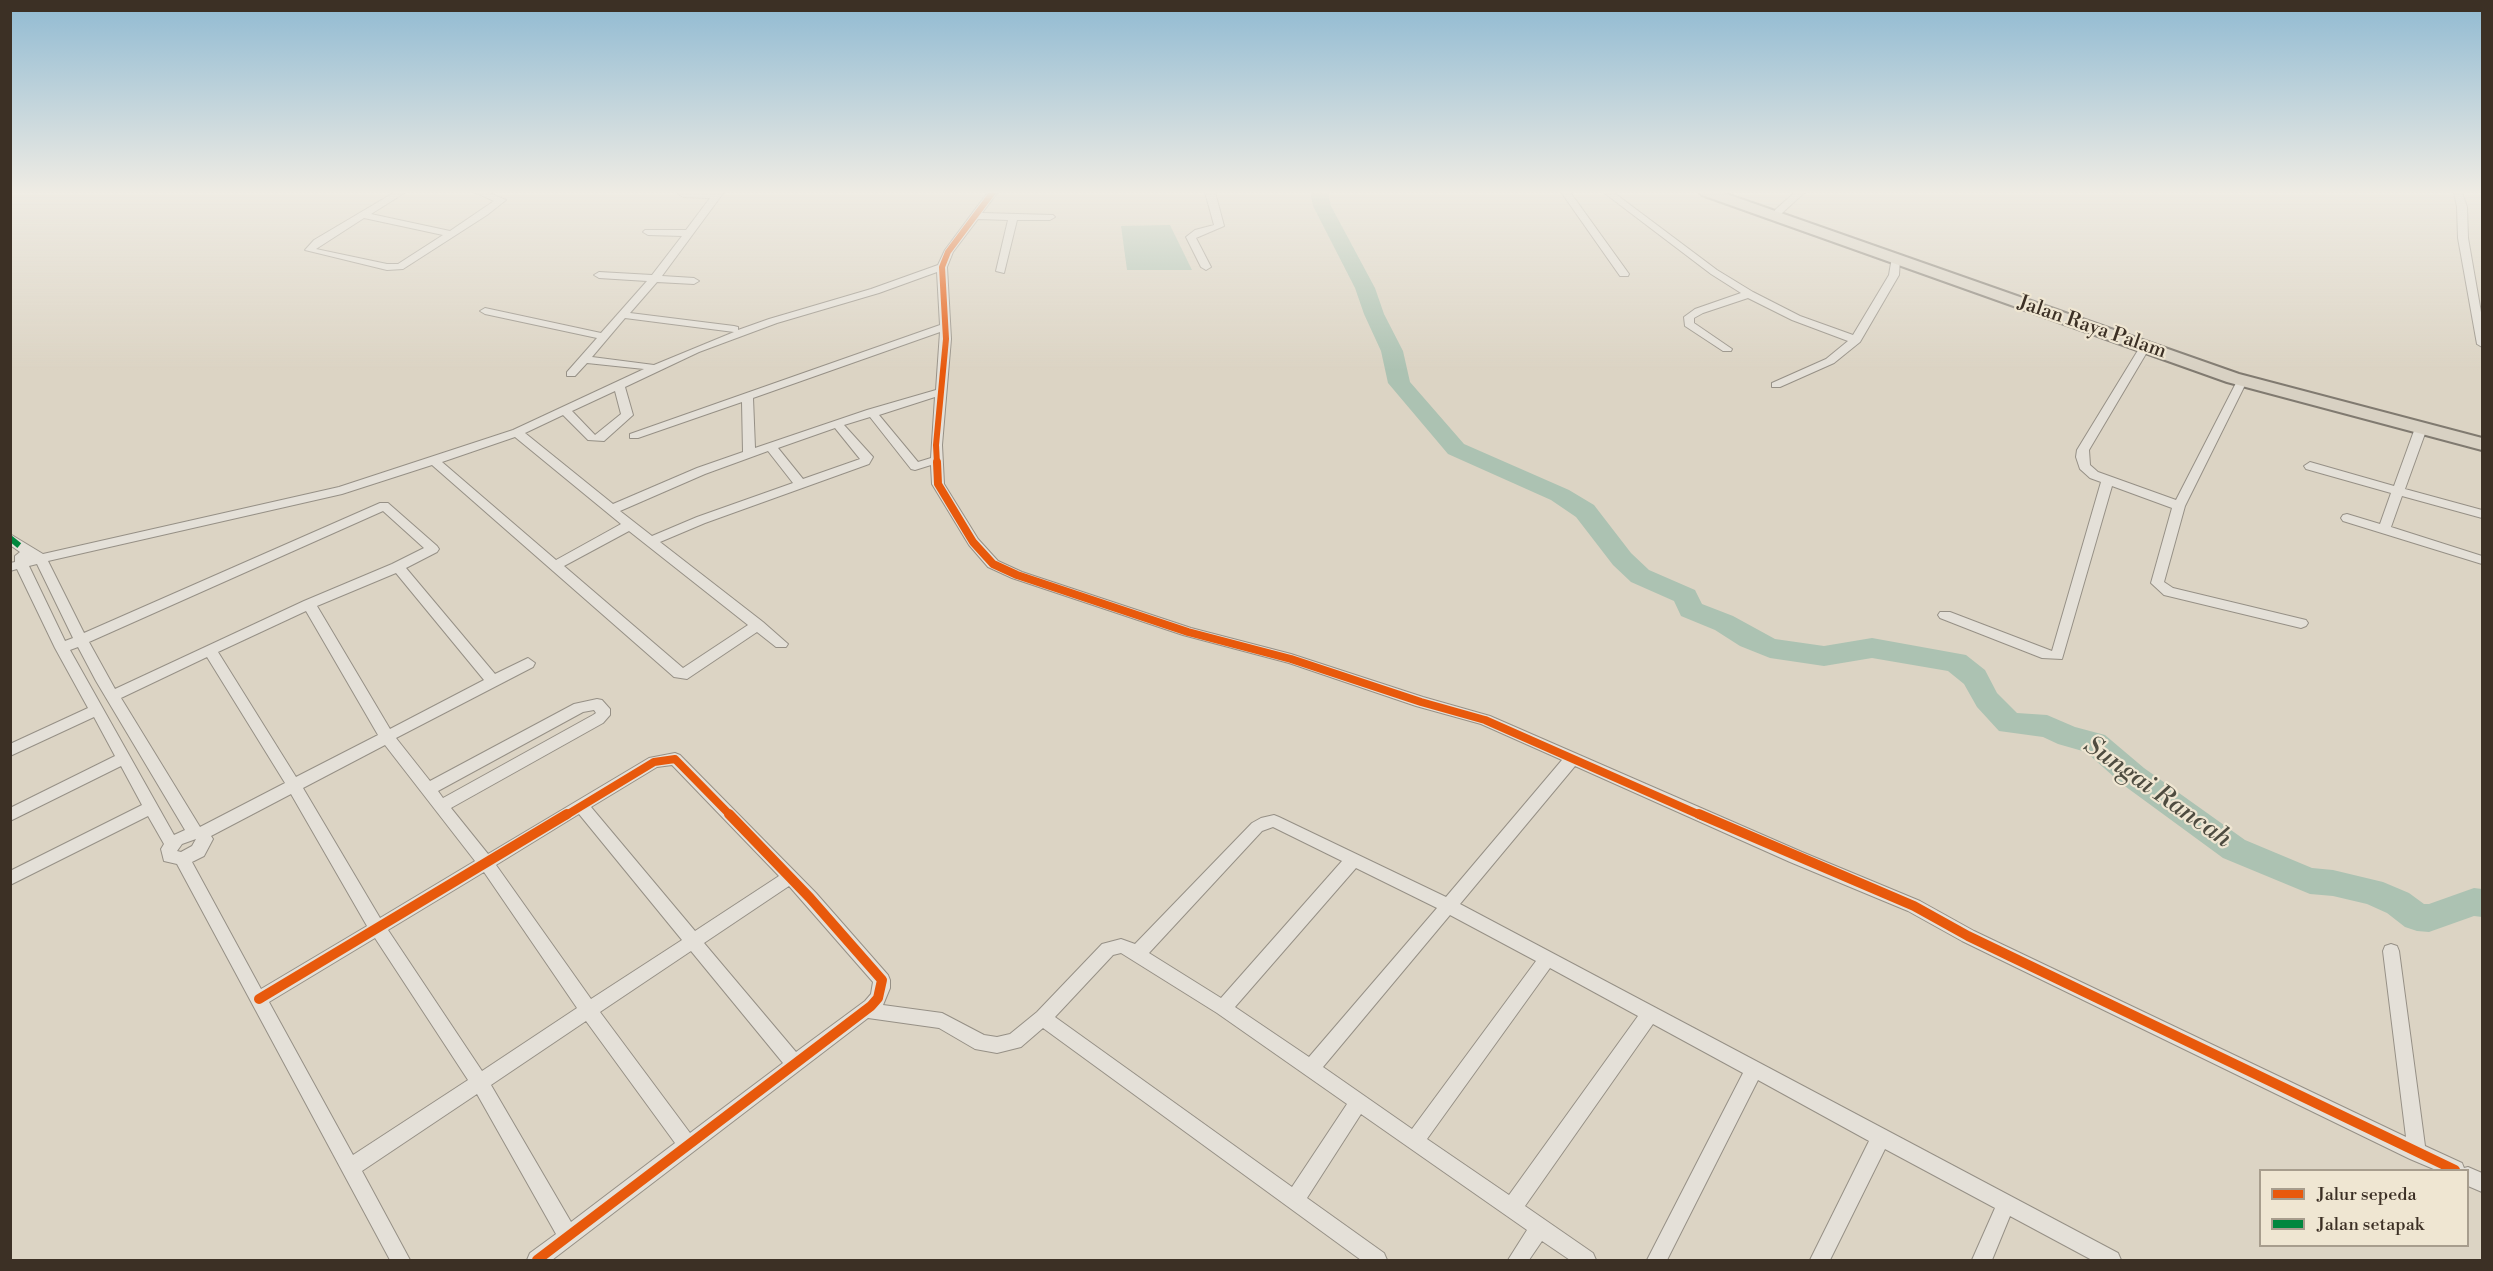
<!DOCTYPE html>
<html>
<head>
<meta charset="utf-8">
<style>
  body { margin:0 }
  #map { position:relative; width:2493px; height:1271px; overflow:hidden; background:#dcd4c4; font-family:"Libre Bodoni",serif }
  canvas { display:block }
  .frame { position:absolute; inset:0; border:12px solid #3c3025; pointer-events:none }
  .legend { position:absolute; left:2259px; top:1169px; width:210px; height:78px; box-sizing:border-box; background:#efe6d2; border:2px solid #a79d8d; margin:0; padding:8px 10px; list-style:none; font-size:18px; color:#3c3025 }
  .legend li { display:flex; align-items:center; gap:12px; height:30px }
  .legend b { width:30px; border:2px solid #a79d8d }
</style>
</head>
<body>
<div id="map">
<canvas width="2493" height="1271"></canvas>
<div class="frame"></div>
<ul class="legend">
<li><b style="height:8px;background:#e8590c"></b>Jalur sepeda</li>
<li><b style="height:8px;background:#00873e"></b>Jalan setapak</li>
</ul>
</div>
<script>
const g = document.querySelector('canvas').getContext('2d');
g.lineJoin = 'round';
function paint(path, color) {
  g.fillStyle = color;
  g.fill(path, 'evenodd');
}
function toPath(rows) {
  const path = new Path2D();
  for (const r of rows) {
    path.moveTo(r[0], r[1]);
    for (let i = 2; i < r.length; i += 2) path.lineTo(r[i], r[i + 1]);
  }
  return path;
}
function trace(path, color, width, dash) {
  g.strokeStyle = color;
  g.lineWidth = width;
  g.lineCap = dash ? 'butt' : 'round';
  g.setLineDash(dash || []);
  g.stroke(path);
}
function write(font, color, halo, rows, align = 'center') {
  g.font = font + ' "Libre Bodoni",serif';
  g.lineWidth = 4.5;
  g.setLineDash([]);
  g.textBaseline = 'middle';
  g.strokeStyle = halo;
  g.fillStyle = color;
  for (const [text, x, y, turn = 0] of rows) {
    g.save();
    g.translate(x, y);
    g.rotate((+turn || 0) * Math.PI / 180);
    g.textAlign = isNaN(turn) ? turn : align;
    if (halo) g.strokeText(text, 0, 0);
    g.fillText(text, 0, 0);
    g.restore();
  }
}
paint(toPath([
  [1170,225,1192,270,1127,270,1121,226]
]), '#acc2b2');
paint(toPath([
  [1310,192,1328,192,1331,206,1375,288,1384,314,1403,351,1410,382,1464,444,1569,490,1594,505,1631,553,1649,570,1695,590,1702,604,1733,616,1775,639,1824,646,1872,638,1966,655,1985,670,1997,693,2017,713,2047,715,2075,727,2105,735,2144,768,2245,840,2312,868,2333,870,2383,882,2409,893,2424,904,2429,904,2474,888,2482,889,2482,917,2474,916,2429,932,2417,931,2405,927,2387,913,2367,904,2333,896,2310,894,2223,858,2122,784,2086,752,2058,744,2043,737,1999,731,1977,707,1964,684,1948,671,1872,658,1824,666,1770,658,1740,646,1715,630,1681,616,1674,601,1631,582,1613,565,1576,517,1551,500,1448,454,1388,383,1381,351,1364,314,1355,288,1313,206,1310,192]
]), '#acc2b2');
const street = toPath([
  [395,192,406,192,371,214,450,231,494,201,474,192,487,192,506,200,487,215,403,269,387,270,305,250,314,240,395,192],
  [364,218,443,235,398,264,387,264,316,249,364,218],
  [680,192,724,192,662,276,694,278,699,281,694,284,657,282,630,313,734,326,738,327,738,330,769,319,871,289,938,265,945,250,988,192,998,192,982,213,1053,215,1055,217,1050,220,1017,220,1004,273,996,271,1008,220,978,219,953,252,947,267,951,339,942,445,944,484,978,539,998,561,1022,572,1191,628,1291,654,1423,697,1490,716,1802,852,1920,901,1974,931,2406,1137,2383,951,2385,946,2391,944,2397,946,2399,951,2425,1146,2462,1163,2464,1168,2468,1167,2482,1173,2482,1192,2468,1186,2468,1170,2436,1170,2410,1159,1962,941,1908,911,1790,862,1575,766,1460,904,2118,1253,2121,1260,2092,1260,2010,1216,1992,1260,1972,1260,1995,1208,1885,1149,1830,1260,1810,1260,1869,1141,1758,1080,1667,1260,1647,1260,1743,1073,1653,1024,1525,1206,1593,1253,1596,1260,1570,1260,1542,1241,1529,1260,1508,1260,1527,1230,1361,1114,1307,1198,1384,1253,1387,1260,1361,1260,1043,1028,1021,1047,997,1053,975,1049,939,1028,868,1018,552,1260,527,1260,530,1253,556,1234,477,1094,362,1171,410,1260,390,1260,177,864,164,861,161,849,164,844,148,816,10,885,10,871,142,805,121,766,10,821,10,808,115,756,94,717,10,756,10,744,88,708,55,648,17,569,10,571,10,563,15,562,15,556,20,552,10,545,10,534,43,554,339,487,513,430,644,369,587,363,575,376,567,376,567,372,597,338,485,314,480,311,485,308,601,333,647,281,599,278,594,275,599,272,652,275,682,236,648,235,643,232,645,230,686,230,710,198,683,197,678,194,680,192],
  [937,272,940,325,630,434,630,438,638,438,742,402,743,452,697,468,613,504,525,433,563,415,588,440,604,441,633,415,625,387,699,352,777,323,879,293,937,272],
  [625,318,734,332,654,365,592,357,625,318],
  [940,332,936,390,867,410,755,448,753,398,940,332],
  [615,391,621,414,595,435,572,411,615,391],
  [935,397,931,458,918,462,879,415,935,397],
  [870,417,911,469,915,470,931,465,932,484,969,545,988,567,1012,578,1183,635,1289,663,1416,706,1481,724,1562,760,1446,897,1279,817,1274,815,1261,818,1252,823,1135,944,1121,939,1102,944,1037,1012,1010,1034,997,1037,984,1035,942,1013,883,1005,890,988,890,980,888,975,816,893,680,755,675,753,649,758,488,854,451,808,603,723,610,715,610,709,602,700,597,699,574,704,430,781,396,738,533,667,535,663,528,658,495,674,406,568,437,552,439,549,437,546,388,503,380,503,84,633,48,561,342,494,432,465,674,677,687,679,757,632,776,647,786,647,788,644,763,622,660,542,705,523,869,464,873,457,844,425,870,417],
  [835,428,860,459,803,479,778,448,835,428],
  [515,437,621,524,556,560,442,462,515,437],
  [768,451,793,483,697,517,652,536,620,511,705,474,768,451],
  [383,511,424,548,392,564,304,601,115,689,89,642,383,511],
  [629,531,748,625,683,668,564,566,629,531],
  [37,564,73,638,65,641,29,566,37,564],
  [396,573,484,680,390,729,317,606,396,573],
  [306,611,378,735,296,777,218,652,306,611],
  [78,647,96,681,185,830,174,835,70,650,78,647],
  [207,657,285,783,200,827,121,698,207,657],
  [594,710,596,713,593,715,443,798,438,791,583,712,594,710],
  [385,745,475,861,380,918,303,788,385,745],
  [672,765,779,876,695,931,591,807,657,767,672,765],
  [291,794,367,926,261,989,192,862,204,856,213,839,211,836,291,794],
  [579,814,682,940,591,999,496,865,579,814],
  [1273,827,1342,861,1221,998,1149,953,1262,831,1273,827],
  [196,839,192,846,181,852,177,851,182,844,196,839],
  [1356,868,1437,908,1309,1057,1235,1007,1356,868],
  [484,872,577,1008,482,1071,388,930,484,872],
  [789,886,873,982,871,994,865,1001,796,1052,704,943,789,886],
  [1450,915,1536,961,1412,1129,1323,1067,1450,915],
  [375,938,468,1080,353,1155,269,1002,375,938],
  [691,951,783,1063,690,1133,600,1012,691,951],
  [1121,953,1217,1013,1347,1104,1292,1187,1055,1017,1113,955,1121,953],
  [1550,968,1638,1016,1509,1195,1427,1139,1550,968],
  [586,1021,675,1143,571,1222,491,1085,586,1021],
  [1205,192,1215,192,1224,226,1196,238,1211,267,1206,270,1201,267,1186,237,1195,230,1214,225,1205,192],
  [1561,192,1570,192,1629,274,1628,276,1620,276,1561,192],
  [1603,192,1613,192,1717,270,1753,292,1800,316,1853,335,1889,275,1892,257,1900,259,1899,275,1860,342,1834,363,1780,387,1772,387,1772,383,1826,359,1848,341,1792,320,1748,298,1703,313,1694,318,1694,323,1732,349,1731,351,1723,351,1685,326,1684,317,1695,309,1741,293,1711,274,1603,192],
  [1795,192,1805,192,1781,214,1775,214,1775,210,1795,192],
  [2454,192,2462,192,2467,207,2468,238,2482,318,2482,347,2477,344,2458,238,2457,207,2454,192],
  [2145,344,2150,347,2089,450,2090,465,2098,472,2176,500,2237,381,2238,379,2246,379,2247,381,2185,506,2164,582,2173,588,2306,620,2308,623,2306,626,2301,628,2164,595,2151,583,2172,508,2112,486,2062,659,2042,658,1940,618,1938,615,1940,612,1950,612,2052,651,2101,482,2090,478,2080,469,2076,457,2077,450,2140,347,2145,344],
  [2421,425,2427,428,2405,489,2482,510,2482,518,2402,496,2391,527,2482,556,2482,564,2343,521,2341,518,2343,515,2347,514,2380,524,2391,493,2306,469,2304,466,2310,462,2394,486,2415,428,2421,425]
]);
const primary = toPath([
  [1699,192,1721,192,2239,374,2482,438,2482,450,2227,382,1702,195,1699,192]
]);
trace(street, '#969086', 2);
trace(primary, '#807a70', 4);
paint(street, '#e4e0d8');
paint(primary, '#d8d1c3');
trace(toPath([
  [10,538,21,547]
]), '#00873e', 6, [12, 6]);
trace(toPath([
  [937,464,936,445,946,339,942,267,948,252,993,192]
]), '#e8590c', 6);
trace(toPath([
  [937,462,938,484,973,542,993,564,1017,575,1188,632,1291,659,1421,702,1485,720,1702,816],
  [565,816,654,762,675,759,731,816]
]), '#e8590c', 8);
trace(toPath([
  [1699,814,1914,906,1968,936,2455,1170],
  [259,999,567,814],
  [537,1260,871,1006,878,998,882,980,810,898,729,814]
]), '#e8590c', 10);
const sky = g.createLinearGradient(0, 0, 0, 370);
sky.addColorStop(0, '#90bad2');
sky.addColorStop(0.52, '#efece4');
sky.addColorStop(1, '#efece400');
g.fillStyle = sky;
g.fillRect(0, 0, 2493, 370);
write('20px', '#3c3025', '#efe6d2', [
  ["Jalan Raya Palam",2092,328,19]
]);
write('italic 26px', '#4e4c40', '#efe6d2', [
  ["Sungai Rancah",2157,793,35]
]);
</script>
</body>
</html>
